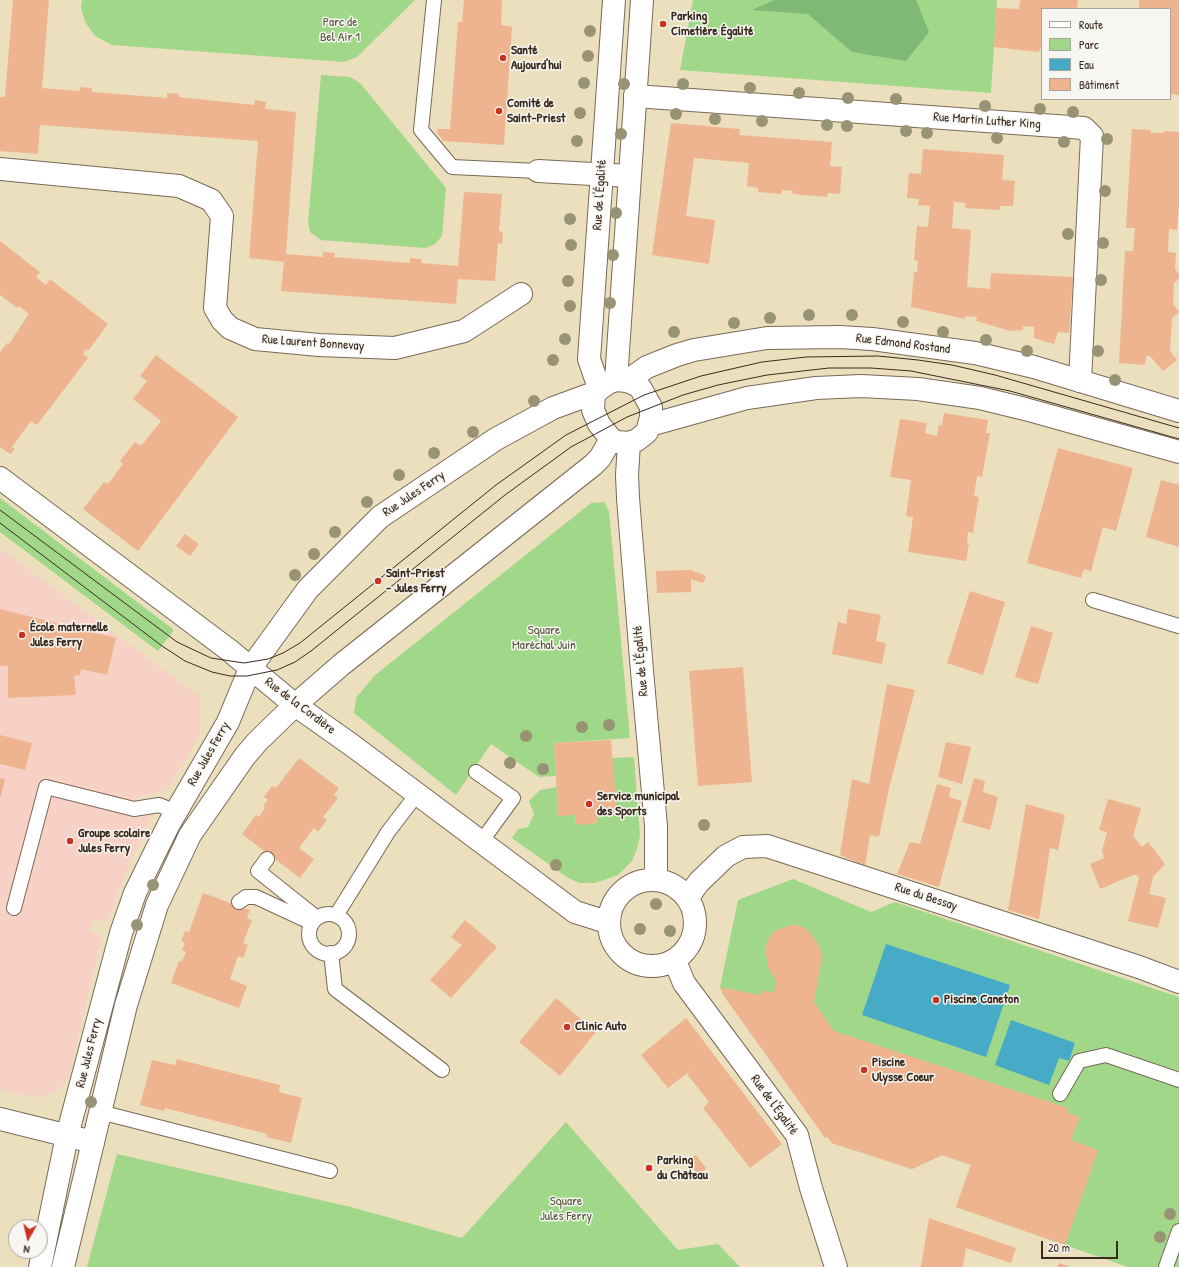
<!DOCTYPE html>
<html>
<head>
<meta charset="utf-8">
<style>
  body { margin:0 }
  #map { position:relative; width:1179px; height:1267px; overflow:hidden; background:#ecdfbe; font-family:"Patrick Hand",sans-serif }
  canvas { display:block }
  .legend { position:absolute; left:1041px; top:8px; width:130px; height:92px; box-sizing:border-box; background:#f6f6f2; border:1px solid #aba49d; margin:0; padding:5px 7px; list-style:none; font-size:12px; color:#3b2a1e }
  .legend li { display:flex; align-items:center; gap:8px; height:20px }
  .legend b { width:20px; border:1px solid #aba49d }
  .north { position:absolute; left:8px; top:1219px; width:40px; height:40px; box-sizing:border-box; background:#f6f6f2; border:1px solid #aba49d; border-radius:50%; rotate:188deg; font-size:11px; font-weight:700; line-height:16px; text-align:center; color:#3b2a1e }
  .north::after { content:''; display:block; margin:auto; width:14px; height:18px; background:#c8321e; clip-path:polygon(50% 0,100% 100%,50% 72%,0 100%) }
  .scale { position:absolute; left:1041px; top:1241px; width:77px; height:18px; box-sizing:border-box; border:2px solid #3b2a1e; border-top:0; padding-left:5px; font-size:12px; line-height:14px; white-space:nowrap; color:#3b2a1e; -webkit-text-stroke:3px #f6f6f2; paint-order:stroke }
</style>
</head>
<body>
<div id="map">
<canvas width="1179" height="1267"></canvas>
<ul class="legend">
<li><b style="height:5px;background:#fff"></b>Route</li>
<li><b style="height:11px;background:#a0d789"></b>Parc</li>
<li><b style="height:11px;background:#47aac6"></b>Eau</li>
<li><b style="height:11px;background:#eeb490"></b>Bâtiment</li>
</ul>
<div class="north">N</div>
<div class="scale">20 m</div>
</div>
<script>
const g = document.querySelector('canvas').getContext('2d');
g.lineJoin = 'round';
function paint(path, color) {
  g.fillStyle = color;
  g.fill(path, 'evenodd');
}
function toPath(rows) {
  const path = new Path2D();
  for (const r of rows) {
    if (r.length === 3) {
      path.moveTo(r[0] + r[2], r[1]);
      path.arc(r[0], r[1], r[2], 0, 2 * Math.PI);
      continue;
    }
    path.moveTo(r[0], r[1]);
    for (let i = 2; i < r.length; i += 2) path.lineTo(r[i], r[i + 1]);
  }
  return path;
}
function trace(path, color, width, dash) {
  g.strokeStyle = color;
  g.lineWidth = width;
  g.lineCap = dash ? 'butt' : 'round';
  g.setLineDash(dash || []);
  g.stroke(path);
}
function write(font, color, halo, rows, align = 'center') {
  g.font = font + ' "Patrick Hand",sans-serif';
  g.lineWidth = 3;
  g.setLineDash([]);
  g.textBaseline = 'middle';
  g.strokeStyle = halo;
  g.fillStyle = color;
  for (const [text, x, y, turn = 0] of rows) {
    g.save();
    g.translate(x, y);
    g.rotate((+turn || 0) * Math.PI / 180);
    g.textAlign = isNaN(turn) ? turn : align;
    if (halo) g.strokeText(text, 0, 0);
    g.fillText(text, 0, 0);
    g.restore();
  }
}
paint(toPath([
  [0,548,201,698,199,737,167,790,137,797,131,819,153,814,130,862,107,922,94,919,91,925,90,932,102,935,68,1080,54,1092,39,1097,23,1095,0,1089]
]), '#f7d1c6');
paint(toPath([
  [82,0,415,0,357,57,344,62,112,45,95,36,85,22,81,7],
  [693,0,997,0,991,93,680,70],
  [321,75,350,77,360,83,446,188,442,236,435,244,425,248,321,240,310,232,308,222],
  [0,498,174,630,158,651,0,532],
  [604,502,609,511,630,738,554,743,556,776,539,777,491,744,456,795,354,713,356,698,374,676,591,503],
  [634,757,640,836,637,849,632,861,618,875,595,883,580,883,568,878,512,838,518,829,528,827,534,814,529,801,540,790,557,787,575,815,576,824,592,824,598,822,598,814,616,813,612,758],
  [793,879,871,912,895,902,1179,997,1179,1267,1128,1267,956,1207,971,1165,942,1155,912,1169,832,1143,724,996,720,987,738,900],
  [566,1122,678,1250,718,1244,740,1267,87,1267,117,1154,351,1207,462,1238]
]), '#a0d789');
paint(toPath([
  [775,0,916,0,929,32,906,61,852,52,808,14,752,10]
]), '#80b875');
paint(toPath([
  [886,944,1010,985,986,1057,862,1015],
  [1011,1020,1075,1043,1069,1061,1059,1058,1049,1085,995,1065]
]), '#47aac6');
paint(toPath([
  [13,0,49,0,42,88,80,91,80,87,92,88,92,92,167,98,167,93,179,94,179,97,254,105,255,100,266,102,265,109,296,112,286,254,323,257,323,252,335,253,334,257,410,263,410,258,421,259,421,263,458,266,464,192,502,194,499,231,503,232,502,244,498,243,495,281,458,279,456,304,281,291,284,262,249,258,258,141,40,125,38,154,0,151,0,97,5,97],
  [464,0,502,0,501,25,512,27,504,145,443,141,437,132,438,129,450,129,458,22,462,22],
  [1020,0,1078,0,1077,9,1042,9,1042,49,1040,49,1039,52,994,47,996,8,1019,9],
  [1139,0,1179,0,1179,95,1170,94,1170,9,1139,9],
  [671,123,740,129,739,135,832,142,830,166,842,167,840,194,828,193,827,197,792,194,793,191,782,190,781,194,758,192,758,188,747,186,749,163,694,158,686,216,715,220,709,264,652,255],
  [1132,129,1151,130,1151,133,1164,133,1164,131,1179,132,1179,205,1177,230,1169,229,1168,252,1176,253,1175,269,1179,274,1179,279,1174,283,1173,304,1179,312,1172,318,1170,351,1177,360,1163,371,1150,356,1146,356,1145,365,1119,363,1125,251,1133,251,1135,228,1126,228],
  [923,149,1004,155,1002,180,1015,181,1013,206,1000,206,1000,210,965,208,966,203,954,202,952,228,971,230,967,287,990,289,991,273,1073,277,1069,333,1058,332,1054,344,1034,338,1034,327,1023,326,1023,330,1011,331,976,321,977,317,965,316,965,319,911,307,914,272,917,272,918,261,914,260,917,226,928,227,930,206,918,205,919,199,907,198,909,173,921,174],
  [0,241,40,272,36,277,46,285,50,279,108,324,88,351,86,349,83,354,88,358,37,425,31,421,12,447,15,449,10,454,0,447,0,352,7,343,9,344,29,314,19,306,17,308,0,295],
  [156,355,238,417,138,551,83,509,104,482,108,484,123,464,120,461,135,442,141,446,161,421,133,399,147,381,140,376],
  [944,413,988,420,986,433,990,433,982,477,977,476,974,496,979,497,973,533,968,532,967,543,969,543,966,561,908,552,913,517,906,516,911,480,890,477,900,419,927,423,925,433,937,436,939,425,942,426],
  [1058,448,1133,468,1116,531,1103,527,1091,571,1084,569,1081,578,1027,563],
  [1161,480,1179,485,1179,547,1146,537],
  [185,534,199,544,190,556,176,546],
  [691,570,706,576,703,583,691,579,691,592,657,593,656,571],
  [970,591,1005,602,983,675,947,663],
  [0,609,116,638,107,675,81,669,80,675,74,676,76,695,8,698,8,666,0,666],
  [848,609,881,615,876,641,886,643,882,664,832,654,838,622,846,624],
  [1031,626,1053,633,1038,684,1015,677],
  [743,667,752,782,698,786,689,671],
  [887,684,915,690,889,788,879,837,870,835,865,866,840,855,852,779,869,784],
  [0,735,32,743,25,770,0,764],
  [611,740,617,813,598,814,598,822,587,825,576,824,575,815,558,816,554,743],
  [946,742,971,747,962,784,938,777],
  [299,758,339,788,334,795,338,798,323,817,327,820,318,832,314,828,299,848,314,859,300,878,242,834,256,815,259,817,265,808,263,806,268,800,264,797,272,786,276,788],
  [0,778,5,779,1,796,0,796],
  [974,778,985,781,983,792,998,797,990,830,962,822],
  [937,784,951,788,949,797,962,801,939,887,897,874,910,842,920,844],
  [1108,799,1141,808,1133,836,1142,847,1148,842,1165,864,1153,877,1149,894,1166,898,1158,928,1128,921,1139,878,1136,874,1100,889,1090,864,1104,858,1102,851,1107,832,1099,830],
  [1026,804,1065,815,1058,850,1050,848,1039,919,1008,910],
  [203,893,250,910,247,918,252,920,243,943,248,945,243,958,238,956,230,979,247,986,239,1008,171,983,179,961,182,961,186,952,182,950,185,943,181,941,185,931,189,932],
  [465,920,497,947,451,998,430,980,462,945,451,937],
  [791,925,799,925,808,930,820,947,822,958,814,1002,834,1031,1068,1108,1067,1113,1080,1117,1071,1140,1098,1150,1065,1245,956,1207,971,1165,942,1155,912,1169,832,1143,827,1137,825,1138,724,996,720,987,760,995,761,990,774,993,776,980,768,967,765,947,769,938,774,931],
  [556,998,596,1032,560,1076,519,1042],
  [686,1018,782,1144,750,1168,703,1108,709,1102,687,1074,695,1067,668,1088,641,1055],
  [177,1059,280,1085,279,1092,302,1098,291,1143,266,1137,267,1134,165,1108,164,1111,140,1105,152,1060,175,1065],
  [696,1155,706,1168,699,1175,687,1161],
  [929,1218,1016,1248,1011,1263,966,1248,963,1267,921,1267],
  [1059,1263,1070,1267,1058,1267]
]), '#eeb490');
const lane = toPath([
  [434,0,421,130,452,167,538,171],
  [1093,600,1179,626],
  [476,772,513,798,481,842],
  [267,859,258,871,317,918],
  [239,902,246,897,256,897,312,923],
  [14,908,46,787,134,809,159,805,176,812],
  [329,934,20],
  [337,914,388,832,417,794],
  [331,953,335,989,442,1070],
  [1060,1094,1079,1061,1106,1055,1179,1080],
  [100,1112,330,1171],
  [1166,1267,1179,1231]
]);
const street = toPath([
  [635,96,1084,128,1092,136,1080,381],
  [0,169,179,186,211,200,222,216,215,308,222,320,230,328,255,339,319,345,395,348,464,331,521,294],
  [538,171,629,176],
  [688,897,699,882,726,856,743,847,767,846,1139,967,1179,982],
  [0,1119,93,1142]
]);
const secondary = toPath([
  [616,380,642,0],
  [616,380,627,381,637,385,641,389,651,407,651,417,647,432,637,440,629,443,617,442,611,439,599,424,593,410,594,393,608,383,616,380],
  [627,381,647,367,677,355,694,350,767,338,840,337,872,339,975,353,1034,367,1179,411],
  [599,388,589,359,614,0],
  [650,425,747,398,816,388,861,386,918,389,980,398,1025,409,1179,452],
  [629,443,627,475,628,498,642,671,656,826,656,879],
  [0,478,229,650,295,705,353,746,575,912,607,922],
  [652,923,43],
  [675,961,684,983,797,1135,811,1188,836,1267],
  [40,1267,67,1136,121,933,135,893,169,824,228,722,247,676,255,662,308,589,380,517,496,439,553,408,594,393],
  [63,1267,126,1005,157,905,190,835,245,756,257,742,295,705,341,665,593,465,600,458,611,439]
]);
trace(lane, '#796956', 16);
trace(street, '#796956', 24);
trace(secondary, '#796956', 24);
trace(lane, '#fff', 14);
trace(street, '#fff', 22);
trace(secondary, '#fff', 22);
trace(toPath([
  [0,510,177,642,211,658,244,663,268,659,283,653,300,643,496,485,566,435,644,395,701,376,762,362,806,357,878,356,918,360,952,365,995,375,1179,428],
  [0,523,162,646,185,661,212,672,230,676,247,676,277,670,295,662,311,651,505,495,571,447,627,417,683,395,718,385,767,375,829,368,871,368,911,371,1010,391,1179,439]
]), '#3b2a1e', 1);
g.fillStyle = '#989375';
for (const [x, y] of [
  [590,31],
  [588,56],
  [584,83],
  [624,84],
  [683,84],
  [750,88],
  [799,93],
  [848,98],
  [896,99],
  [985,106],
  [1040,109],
  [1073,112],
  [580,113],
  [676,114],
  [715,119],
  [762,121],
  [827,125],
  [847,126],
  [906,131],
  [927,133],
  [621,134],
  [997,138],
  [1107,139],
  [577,141],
  [1064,142],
  [1105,191],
  [616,213],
  [570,219],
  [1068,234],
  [1103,243],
  [571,245],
  [613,255],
  [1101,280],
  [568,281],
  [610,303],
  [570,306],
  [809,315],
  [852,315],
  [770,318],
  [903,322],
  [734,323],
  [674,332],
  [943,332],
  [565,339],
  [986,340],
  [1027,351],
  [1098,351],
  [553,360],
  [1115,380],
  [534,401],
  [473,432],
  [434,453],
  [399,475],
  [367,502],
  [335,532],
  [314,554],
  [295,575],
  [609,725],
  [582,727],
  [526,736],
  [510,763],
  [543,769],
  [704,825],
  [556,865],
  [153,885],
  [656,904],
  [137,925],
  [640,929],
  [670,931],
  [91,1102],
  [1170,1214],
  [1160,1237]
]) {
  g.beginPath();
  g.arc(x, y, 6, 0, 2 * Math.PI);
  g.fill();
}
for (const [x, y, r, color] of [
  [663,24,4,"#c8321e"],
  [503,58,4,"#c8321e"],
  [499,111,4,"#c8321e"],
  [378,581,4,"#c8321e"],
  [22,635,4,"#c8321e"],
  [589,804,4,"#c8321e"],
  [70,841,4,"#c8321e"],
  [936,1000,4,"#c8321e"],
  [567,1027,4,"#c8321e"],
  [864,1070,4,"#c8321e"],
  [649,1168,4,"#c8321e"]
]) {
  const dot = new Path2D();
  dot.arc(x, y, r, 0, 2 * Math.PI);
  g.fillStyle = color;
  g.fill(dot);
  trace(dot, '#f6f6f2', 1.5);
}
write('bold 13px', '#3b2a1e', '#f6f6f2', [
  ["Parking",671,17],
  ["Cimetière Égalité",671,32],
  ["Santé",511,51],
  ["Aujourd'hui",511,66],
  ["Comité de",507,104],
  ["Saint-Priest",507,119],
  ["Saint-Priest",386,574],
  ["- Jules Ferry",386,589],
  ["École maternelle",30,628],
  ["Jules Ferry",30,643],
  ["Service municipal",597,797],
  ["des Sports",597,812],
  ["Groupe scolaire",78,834],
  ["Jules Ferry",78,849],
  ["Piscine Caneton",944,1000],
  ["Clinic Auto",575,1027],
  ["Piscine",872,1063],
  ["Ulysse Coeur",872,1078],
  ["Parking",657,1161],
  ["du Château",657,1176]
], 'left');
write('13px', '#545539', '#f6f6f2', [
  ["Parc de",340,23],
  ["Bel Air 1",340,38],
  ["Square",544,631],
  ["Maréchal Juin",544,646],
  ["Square",566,1202],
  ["Jules Ferry",566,1217]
]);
write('13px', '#3b2a1e', '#f6f6f2', [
  ["Rue Martin Luther King",987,121,4],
  ["Rue de l'Égalité",600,195,-86],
  ["Rue Laurent Bonnevay",313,343,4],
  ["Rue Edmond Rostand",903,344,7],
  ["Rue Jules Ferry",414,494,-34],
  ["Rue de l'Égalité",641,661,-95],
  ["Rue de la Cordière",300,706,37],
  ["Rue Jules Ferry",209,754,-60],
  ["Rue du Bessay",926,897,18],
  ["Rue Jules Ferry",89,1053,-76],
  ["Rue de l'Égalité",774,1105,54]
]);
</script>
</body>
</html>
